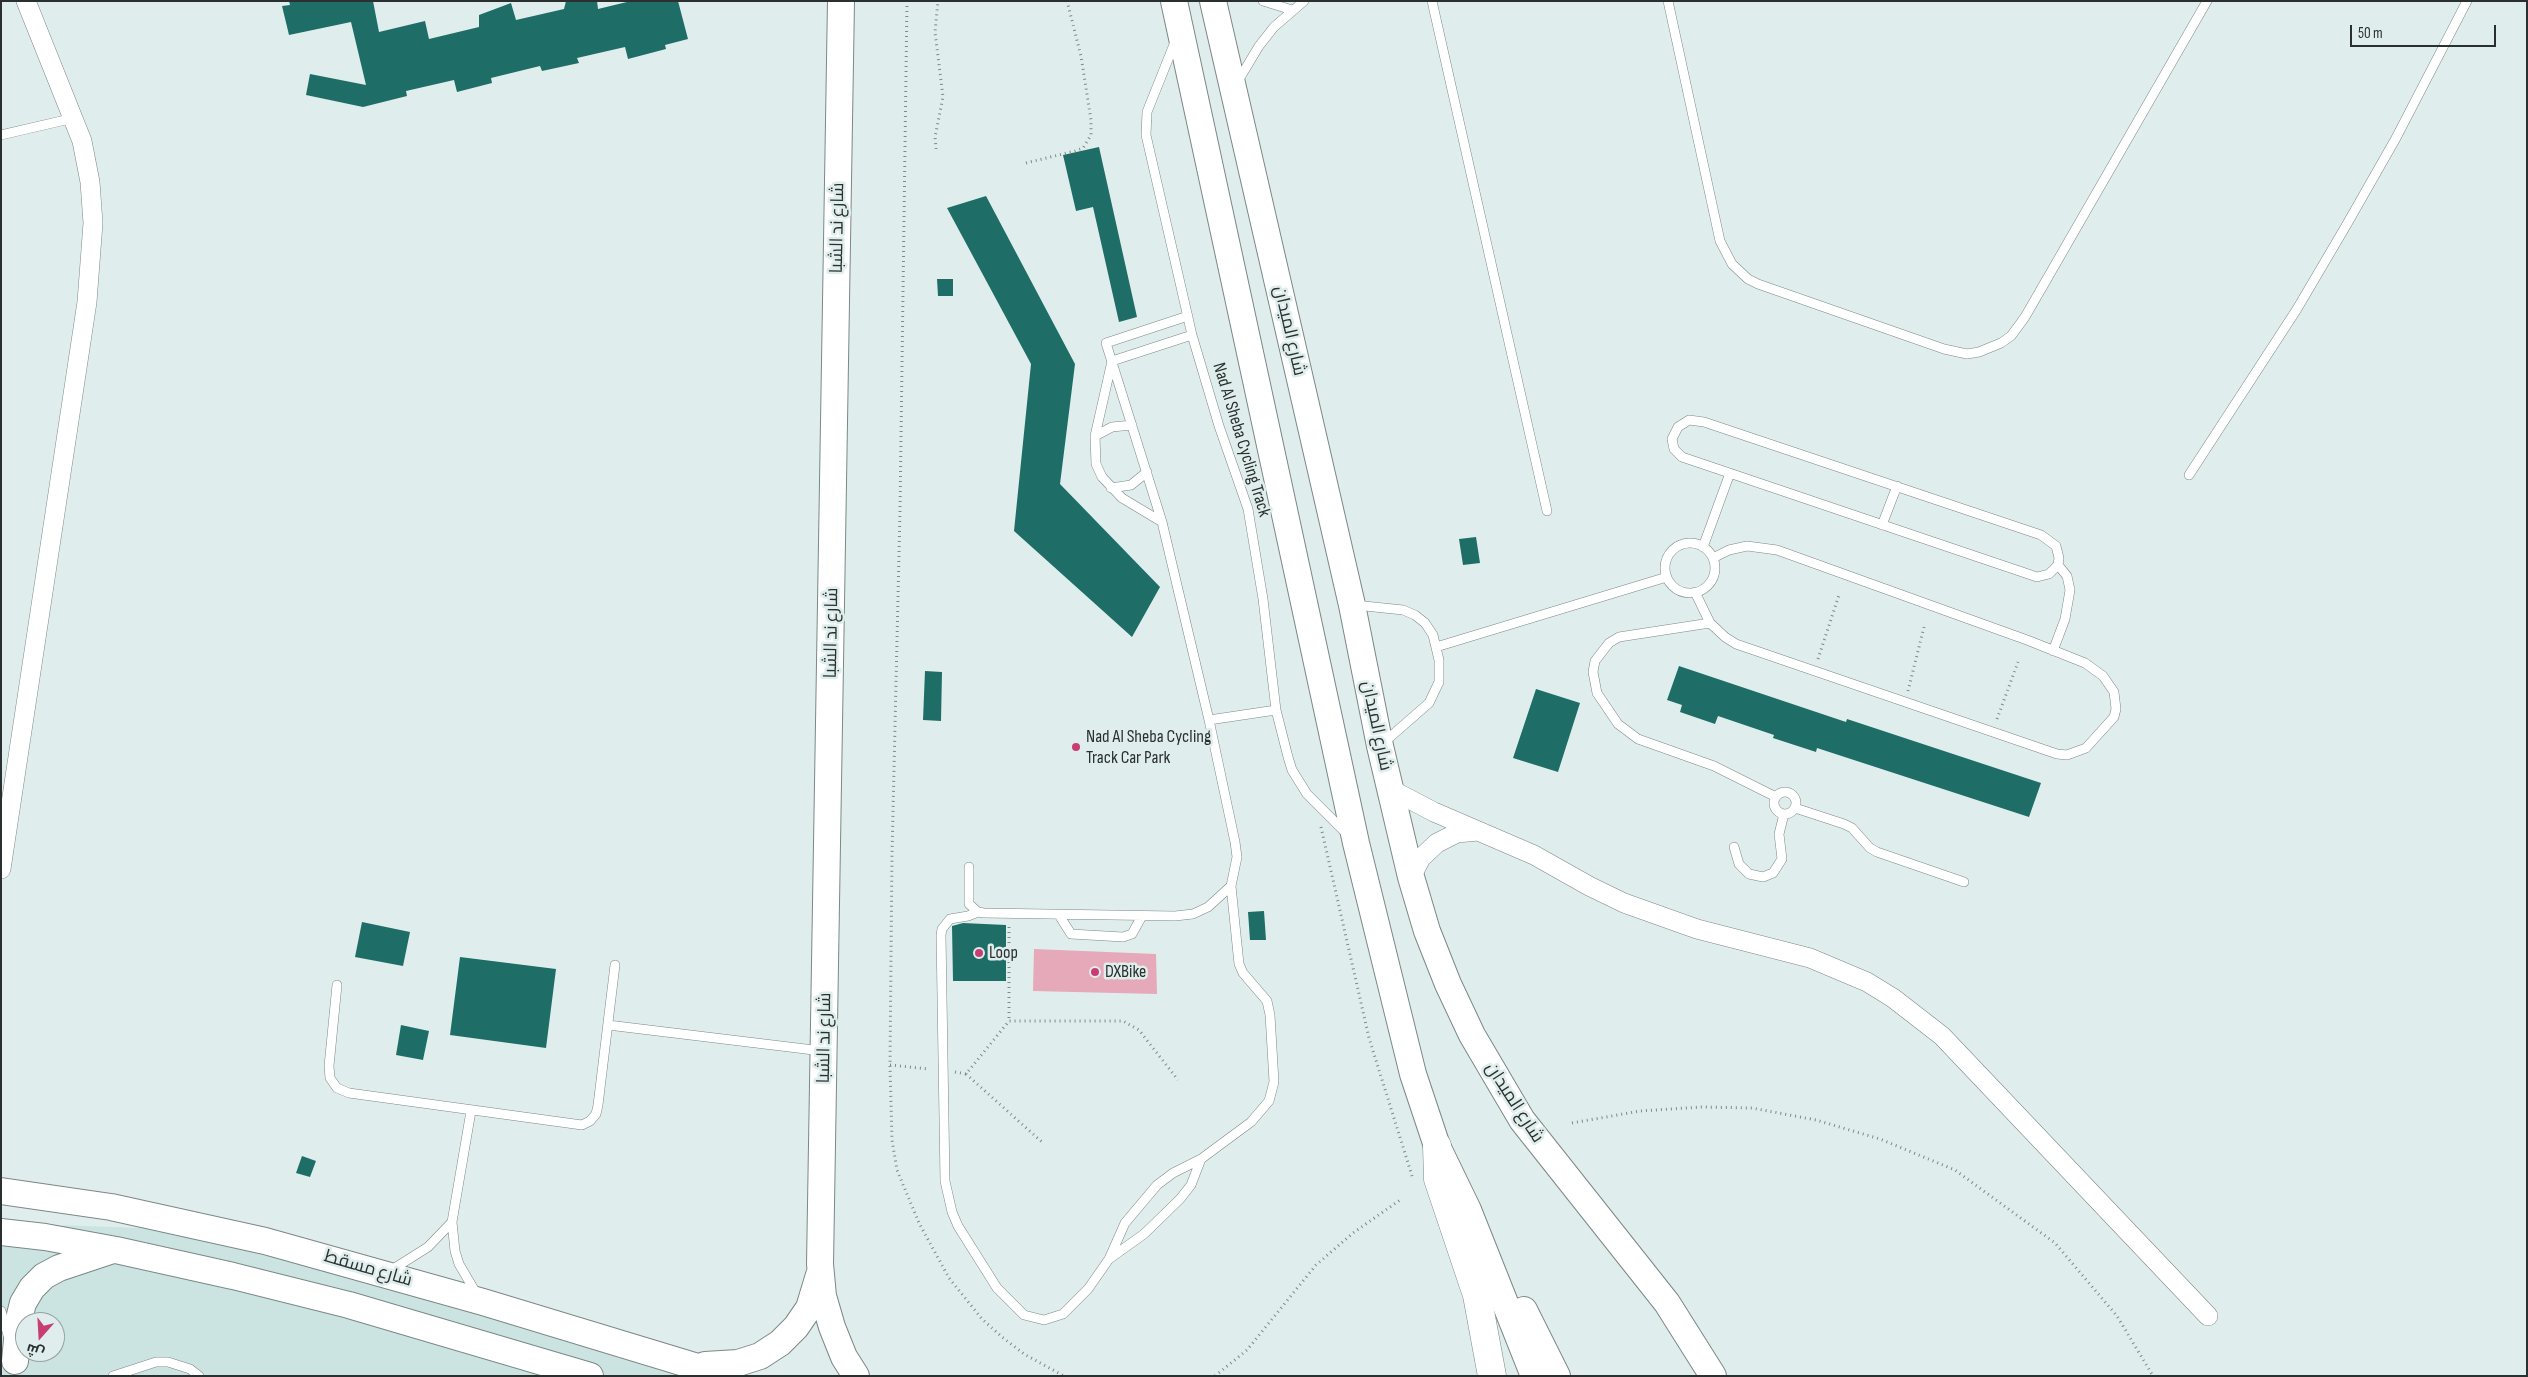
<!DOCTYPE html>
<html>
<head>
<meta charset="utf-8">
<style>
  body { margin:0 }
  #map { position:relative; width:2528px; height:1377px; overflow:hidden; background:#dfeeec; font-family:"Sofia Sans Condensed",Cairo,sans-serif }
  canvas { display:block }
  .frame { position:absolute; inset:0; border:2px solid #2a302f; pointer-events:none }
  .north { position:absolute; left:15px; top:1312px; width:50px; height:50px; box-sizing:border-box; background:#dfeeec; border:1px solid #97a2a0; border-radius:50%; rotate:199deg; font-size:14px; font-weight:700; line-height:20px; text-align:center; color:#2a302f }
  .north::after { content:''; display:block; margin:auto; width:18px; height:22px; background:#c93e72; clip-path:polygon(50% 0,100% 100%,50% 72%,0 100%) }
  .scale { position:absolute; left:2350px; top:25px; width:146px; height:22px; box-sizing:border-box; border:2px solid #2a302f; border-top:0; padding-left:6px; font-size:15px; line-height:18px; white-space:nowrap; color:#2a302f; -webkit-text-stroke:4px #dfeeec; paint-order:stroke }
</style>
</head>
<body>
<div id="map">
<canvas width="2528" height="1377"></canvas>
<div class="frame"></div>
<div class="north">ش</div>
<div class="scale">50 m</div>
</div>
<script>
const g = document.querySelector('canvas').getContext('2d');
g.lineJoin = 'round';
function paint(path, color) {
  g.fillStyle = color;
  g.fill(path, 'evenodd');
}
function toPath(rows) {
  const path = new Path2D();
  for (const r of rows) {
    if (r.length === 3) {
      path.moveTo(r[0] + r[2], r[1]);
      path.arc(r[0], r[1], r[2], 0, 2 * Math.PI);
      continue;
    }
    path.moveTo(r[0], r[1]);
    for (let i = 2; i < r.length; i += 2) path.lineTo(r[i], r[i + 1]);
  }
  return path;
}
function trace(path, color, width, dash) {
  g.strokeStyle = color;
  g.lineWidth = width;
  g.lineCap = dash ? 'butt' : 'round';
  g.setLineDash(dash || []);
  g.stroke(path);
}
function write(font, color, halo, rows, align = 'center') {
  g.font = font + ' "Sofia Sans Condensed",Cairo,sans-serif';
  g.lineWidth = 5;
  g.setLineDash([]);
  g.textBaseline = 'middle';
  g.strokeStyle = halo;
  g.fillStyle = color;
  for (const [text, x, y, turn = 0] of rows) {
    g.save();
    g.translate(x, y);
    g.rotate((+turn || 0) * Math.PI / 180);
    g.textAlign = isNaN(turn) ? turn : align;
    if (halo) g.strokeText(text, 0, 0);
    g.fillText(text, 0, 0);
    g.restore();
  }
}
paint(toPath([
  [1,1223,141,1228,234,1248,387,1286,681,1376,1,1376],
  [25,1322,55,1322,55,1352,25,1352]
]), '#cce4e1');
paint(toPath([
  [1034,949,1156,954,1157,994,1033,991]
]), '#e5a9b9');
paint(toPath([
  [289,1,373,1,379,32,425,21,429,39,479,27,479,15,511,3,516,20,564,9,566,1,597,1,598,9,631,1,678,1,688,39,665,45,666,49,628,59,625,47,577,58,579,63,542,71,540,66,491,78,492,83,457,92,454,80,406,91,407,96,363,107,306,95,310,74,366,85,351,22,289,35,282,6,290,5],
  [1099,147,1137,317,1119,322,1093,207,1076,211,1063,155],
  [986,196,1075,364,1060,484,1160,587,1132,637,1014,531,1031,364,947,208],
  [937,279,953,279,953,296,938,296],
  [1476,537,1480,563,1463,565,1459,539],
  [1679,666,1846,722,1847,719,2041,783,2029,817,1817,748,1816,752,1773,738,1774,735,1718,716,1715,724,1680,712,1682,705,1667,700],
  [925,671,942,672,941,721,923,720],
  [1536,689,1580,703,1558,772,1513,758],
  [1264,911,1266,940,1250,940,1248,912],
  [362,922,410,932,403,966,355,957],
  [963,923,1006,925,1006,981,953,981,952,926],
  [460,957,556,969,546,1048,450,1035],
  [401,1025,429,1031,423,1060,396,1055],
  [302,1156,316,1161,310,1177,296,1173]
]), '#1e6e67');
const lane = toPath([
  [1263,1,1292,10],
  [1432,1,1547,511],
  [1668,1,1720,241,1732,264,1748,279,1758,284,1944,349,1967,354,1979,352,2001,343,2011,336,2025,317,2207,1],
  [1175,42,1147,112,1146,135,1192,335,1219,426,1248,509,1263,599,1276,710,1288,757,1292,770,1307,794,1347,834],
  [1238,81,1259,46,1274,27,1304,1],
  [1,135,74,118],
  [1689,420,1704,422,2041,535,2056,546,2059,558,2058,565,2049,574,2037,577,1682,457,1674,449,1672,439,1678,427,1689,420],
  [1095,436,1112,427,1132,425],
  [2189,475,2297,309,2347,224,2396,138,2467,1],
  [1111,488,1131,485,1147,472],
  [1162,522,1122,498,1102,477,1096,464,1095,436,1112,361,1192,335],
  [1882,525,1897,486],
  [1690,568,25],
  [1703,547,1730,473],
  [1695,592,1710,623,1725,637,1736,644,2057,754,2067,755,2086,748,2114,717,2116,709,2114,692,2103,676,2085,663,2027,640,1777,550,1747,546,1729,550,1713,558],
  [1355,605,1403,610,1415,615,1425,623,1433,635,1439,660,1439,682,1429,703,1382,744],
  [1710,623,1619,637,1609,643,1595,661,1593,672,1597,693,1618,724,1638,739,1714,766,1776,797],
  [1436,647,1667,577],
  [2053,651,2065,619,2070,590,2067,576,2058,565],
  [1209,720,1276,710],
  [1785,803,11],
  [1795,808,1844,824,1852,828,1870,848,1877,852,1964,882],
  [1734,847,1739,864,1749,874,1763,877,1773,873,1782,859,1779,834,1784,814],
  [969,867,969,904,978,912,984,913,1175,916,1193,914,1208,907,1231,886,1237,857,1235,842,1209,720,1162,522,1106,343,1188,316],
  [978,912,968,916,950,919,942,929,941,935,945,1181,952,1212,958,1226,997,1288,1024,1315,1044,1320,1063,1314,1088,1289,1109,1259,1125,1223,1157,1185,1173,1173,1201,1159,1251,1122,1269,1101,1274,1082,1270,1015,1267,1001,1243,973,1239,964,1231,886],
  [1059,915,1071,934,1123,937,1132,934,1142,916],
  [337,985,329,1066,330,1078,337,1088,349,1093,582,1125,590,1121,596,1114,598,1105,615,965],
  [608,1025,822,1051],
  [471,1111,452,1222,455,1251,459,1264,476,1293],
  [1109,1259,1144,1234,1180,1199,1191,1185,1201,1159],
  [390,1271,428,1247,452,1222],
  [1,1311,8,1335],
  [113,1376,156,1362,168,1362,190,1369,199,1376]
]);
const street = toPath([
  [1390,789,1434,812,1534,855,1589,886,1624,903,1697,929,1810,958,1867,982,1893,998,1942,1036,2208,1316],
  [1,869,87,302,93,223,90,182,82,141,26,1],
  [1411,877,1421,858,1437,843,1457,833,1478,831]
]);
const secondary = toPath([
  [841,1,820,1264,823,1296,832,1327,844,1357,856,1376],
  [1174,1,1356,843,1413,1074,1437,1146,1468,1210,1534,1376],
  [1213,1,1352,605,1380,746,1411,877,1427,931,1448,984,1472,1035,1522,1120,1667,1303,1713,1376],
  [1,1191,111,1207,265,1241,483,1302,727,1376],
  [1,1232,45,1237,116,1250,233,1276,349,1305,590,1376],
  [1524,1310,1557,1376],
  [15,1361,19,1319,23,1303,32,1288,44,1276,59,1268,110,1251],
  [705,1365,738,1363,760,1356,780,1343,796,1327,809,1308,819,1275]
]);
const primary = toPath([
  [1437,1146,1438,1179,1477,1295,1492,1376]
]);
trace(lane, '#7b8886', 10);
trace(street, '#7b8886', 20);
trace(secondary, '#7b8886', 28);
trace(primary, '#7b8886', 29);
trace(toPath([
  [907,1,900,511,892,855,890,1065,892,1140,897,1170,919,1223,949,1278,982,1319,1002,1337,1024,1354,1064,1376],
  [936,149,935,137,943,97,935,32,938,1],
  [1026,163,1075,151,1083,148,1091,135,1091,120,1081,56,1067,1],
  [1818,659,1839,595],
  [1908,691,1924,627],
  [1997,719,2018,662],
  [1321,827,1369,1038,1413,1179],
  [1009,927,1009,1021],
  [890,1065,929,1069],
  [955,1072,966,1074,1009,1021,1123,1021,1139,1030,1178,1080],
  [966,1074,1042,1142],
  [1572,1123,1640,1111,1702,1107,1752,1108,1816,1120,1880,1139,1955,1170,2055,1243,2117,1316,2153,1376],
  [1215,1376,1247,1350,1316,1265,1353,1233,1400,1200]
]), '#7f8987', 3, [1, 4]);
trace(lane, '#fff', 9);
trace(street, '#fff', 19);
trace(secondary, '#fff', 26);
trace(primary, '#fff', 28);
for (const [x, y, r, color] of [
  [1076,747,5,"#c93e72"],
  [979,953,5,"#c93e72"],
  [1095,972,5,"#c93e72"]
]) {
  const dot = new Path2D();
  dot.arc(x, y, r, 0, 2 * Math.PI);
  g.fillStyle = color;
  g.fill(dot);
  trace(dot, '#dfeeec', 2);
}
write('18px', '#2a302f', '#dfeeec', [
  ["شارع ند الشبا",838,228,-89],
  ["شارع الميدان",1289,331,77],
  ["Nad Al Sheba Cycling Track",1241,440,73],
  ["شارع ند الشبا",832,633,-89],
  ["شارع الميدان",1376,726,78],
  ["شارع ند الشبا",825,1038,-89],
  ["شارع الميدان",1514,1103,57],
  ["شارع مسقط",368,1269,16]
]);
write('18px', '#2a302f', '#dfeeec', [
  ["Nad Al Sheba Cycling",1086,737],
  ["Track Car Park",1086,758],
  ["Loop",989,953],
  ["DXBike",1105,972]
], 'left');
</script>
</body>
</html>
